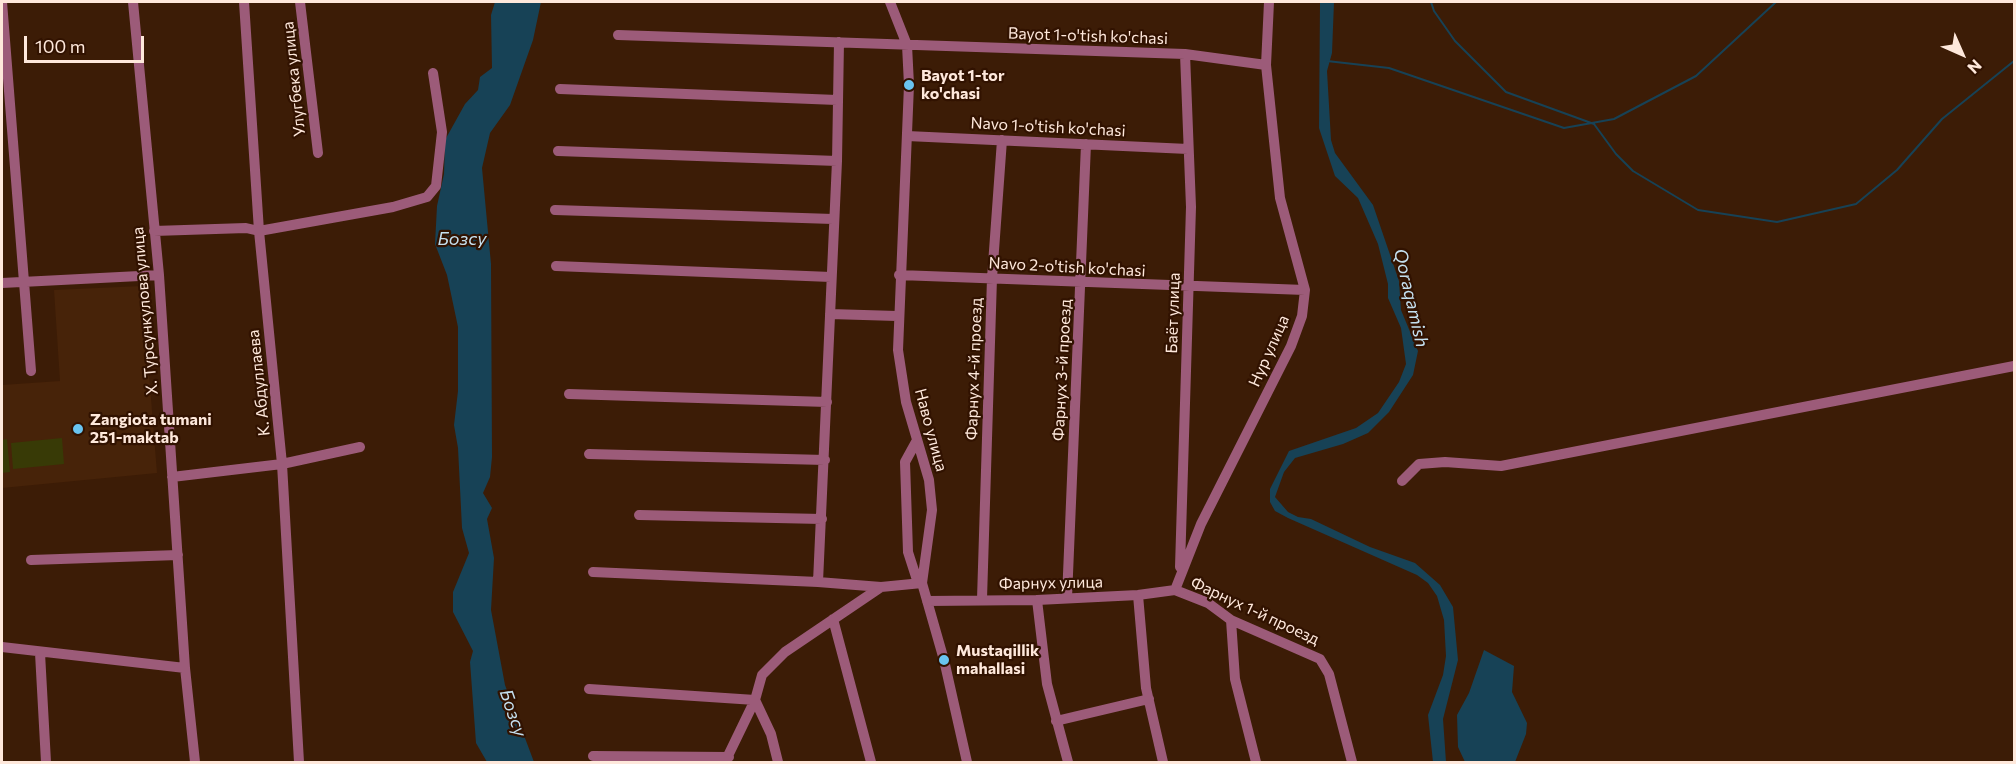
<!DOCTYPE html>
<html>
<head>
<meta charset="utf-8">
<style>
  body { margin:0 }
  #map { position:relative; width:2016px; height:764px; overflow:hidden; background:#3c1c06; font-family:Commissioner,sans-serif }
  canvas { display:block }
  .frame { position:absolute; inset:0; border:3px solid #fee8db; pointer-events:none }
  .north { position:absolute; left:1932px; top:24px; width:60px; height:60px; -webkit-text-stroke:4px #311200; paint-order:stroke; rotate:135deg; font-size:16px; font-weight:700; line-height:24px; text-align:center; color:#fee8db }
  .north::after { content:''; display:block; margin:auto; width:21px; height:27px; background:#fee8db; clip-path:polygon(50% 0,100% 100%,50% 72%,0 100%) }
  .scale { position:absolute; left:24px; top:36px; width:120px; height:27px; box-sizing:border-box; border:3px solid #fee8db; border-top:0; padding-left:8px; font-size:18px; line-height:21px; white-space:nowrap; color:#fee8db; -webkit-text-stroke:4px #311200; paint-order:stroke }
</style>
</head>
<body>
<div id="map">
<canvas width="2016" height="764"></canvas>
<div class="frame"></div>
<div class="north">N</div>
<div class="scale">100 m</div>
</div>
<script>
const g = document.querySelector('canvas').getContext('2d');
g.lineJoin = 'round';
function paint(path, color) {
  g.fillStyle = color;
  g.fill(path, 'evenodd');
}
function toPath(rows) {
  const path = new Path2D();
  for (const r of rows) {
    path.moveTo(r[0], r[1]);
    for (let i = 2; i < r.length; i += 2) path.lineTo(r[i], r[i + 1]);
  }
  return path;
}
function trace(path, color, width, dash) {
  g.strokeStyle = color;
  g.lineWidth = width;
  g.lineCap = dash ? 'butt' : 'round';
  g.setLineDash(dash || []);
  g.stroke(path);
}
function write(font, color, halo, rows, align = 'center') {
  g.font = font + ' Commissioner,sans-serif';
  g.lineWidth = 4.5;
  g.setLineDash([]);
  g.textBaseline = 'middle';
  g.strokeStyle = halo;
  g.fillStyle = color;
  for (const [text, x, y, turn = 0] of rows) {
    g.save();
    g.translate(x, y);
    g.rotate((+turn || 0) * Math.PI / 180);
    g.textAlign = isNaN(turn) ? turn : align;
    if (halo) g.strokeText(text, 0, 0);
    g.fillText(text, 0, 0);
    g.restore();
  }
}
paint(toPath([
  [142,286,157,473,2,488,2,385,60,381,54,290]
]), '#472309');
paint(toPath([
  [62,438,64,464,13,469,11,443],
  [7,439,10,472,2,473,2,440]
]), '#383a06');
paint(toPath([
  [495,2,541,2,533,40,510,105,490,133,482,168,491,264,492,457,490,477,483,493,492,508,487,519,494,558,491,610,505,685,534,762,487,762,476,743,470,662,473,651,453,612,453,592,469,553,462,528,458,448,454,425,458,391,458,327,447,275,435,244,437,206,444,174,445,140,465,104,478,90,480,77,492,68,491,15],
  [1320,2,1334,2,1332,53,1327,71,1331,140,1335,153,1373,205,1399,281,1401,310,1418,351,1413,375,1389,412,1368,433,1343,444,1295,458,1284,472,1275,497,1288,512,1298,517,1311,519,1370,547,1415,563,1440,585,1453,607,1458,660,1443,719,1446,762,1433,762,1428,715,1443,675,1446,656,1444,620,1437,596,1428,583,1417,575,1288,518,1275,511,1270,502,1270,489,1289,451,1356,428,1378,413,1399,382,1406,364,1401,328,1388,298,1388,284,1378,244,1358,198,1335,176,1319,128],
  [1484,650,1514,666,1512,692,1527,723,1526,734,1515,762,1465,762,1458,747,1457,715,1469,693]
]), '#174256');
trace(toPath([
  [1431,2,1434,11,1455,41,1506,92,1594,124,1616,154,1633,171,1698,210,1777,222,1856,204,1897,170,1942,119,2014,61],
  [1327,61,1389,68,1564,128,1614,119,1696,76,1776,2]
]), '#174256', 2);
trace(toPath([
  [2,2,31,371],
  [133,2,159,275,185,668,195,762],
  [244,2,259,231,282,464,299,762],
  [300,2,318,153],
  [890,2,907,45,909,85,898,350,906,402,929,480,932,510,922,583,944,660,967,762],
  [618,35,1185,54,1266,65],
  [839,42,837,161,818,582,881,587],
  [560,89,837,100],
  [907,136,1188,149],
  [558,151,837,161],
  [555,210,833,219],
  [154,231,246,228,259,231,393,207,427,197,436,186,442,132,433,73],
  [556,266,831,277],
  [899,275,1305,290],
  [2,283,159,275],
  [830,314,897,316],
  [569,394,827,402],
  [916,442,905,462,908,552,918,583],
  [589,454,825,460],
  [172,477,282,464,360,447],
  [1402,481,1419,464,1445,462,1501,466,2014,366],
  [639,515,822,519],
  [31,560,178,555],
  [1180,567,1191,207,1185,54],
  [593,572,818,582],
  [1175,590,1201,524,1291,346,1302,316,1305,290,1280,198,1266,65,1269,2],
  [1138,595,1146,688,1163,762],
  [1067,598,1086,144],
  [982,599,992,278,1002,140],
  [1037,600,1047,684,1068,762],
  [927,601,1037,600,1138,595,1175,590,1208,603,1231,620,1320,659,1329,674,1352,762],
  [833,619,871,762],
  [1231,620,1235,679,1256,762],
  [2,647,185,668],
  [40,653,46,762],
  [589,689,755,700,771,734,778,762],
  [1056,721,1149,699],
  [593,756,729,757],
  [725,762,755,700,762,675,785,652,881,587,922,583]
]), '#9c5b79', 10);
for (const [x, y, r, color] of [
  [909,85,6,"#69c4f0"],
  [78,429,6,"#69c4f0"],
  [944,660,6,"#69c4f0"]
]) {
  const dot = new Path2D();
  dot.arc(x, y, r, 0, 2 * Math.PI);
  g.fillStyle = color;
  g.fill(dot);
  trace(dot, '#311200', 2);
}
write('16px', '#fee8db', '#311200', [
  ["Bayot 1-o'tish ko'chasi",1088,36,2],
  ["Улугбека улица",294,79,-96],
  ["Navo 1-o'tish ko'chasi",1048,127,3],
  ["Navo 2-o'tish ko'chasi",1067,267,3],
  ["Х. Турсункулова улица",145,311,-95],
  ["Баёт улица",1173,313,-88],
  ["Нур улица",1269,351,-66],
  ["Фарнух 4-й проезд",974,369,-88],
  ["Фарнух 3-й проезд",1062,370,-87],
  ["К. Абдуллаева",259,383,-96],
  ["Наво улица",931,430,75],
  ["Фарнух улица",1051,583,-1],
  ["Фарнух 1-й проезд",1255,611,25]
]);
write('bold 16px', '#fee8db', '#311200', [
  ["Bayot 1-tor",921,76],
  ["ko'chasi",921,94],
  ["Zangiota tumani",90,420],
  ["251-maktab",90,438],
  ["Mustaqillik",956,651],
  ["mahallasi",956,669]
], 'left');
write('italic 18px', '#c4dfee', '#311200', [
  ["Бозсу",462,239],
  ["Qoraqamish",1411,298,77],
  ["Бозсу",513,713,71]
]);
</script>
</body>
</html>
